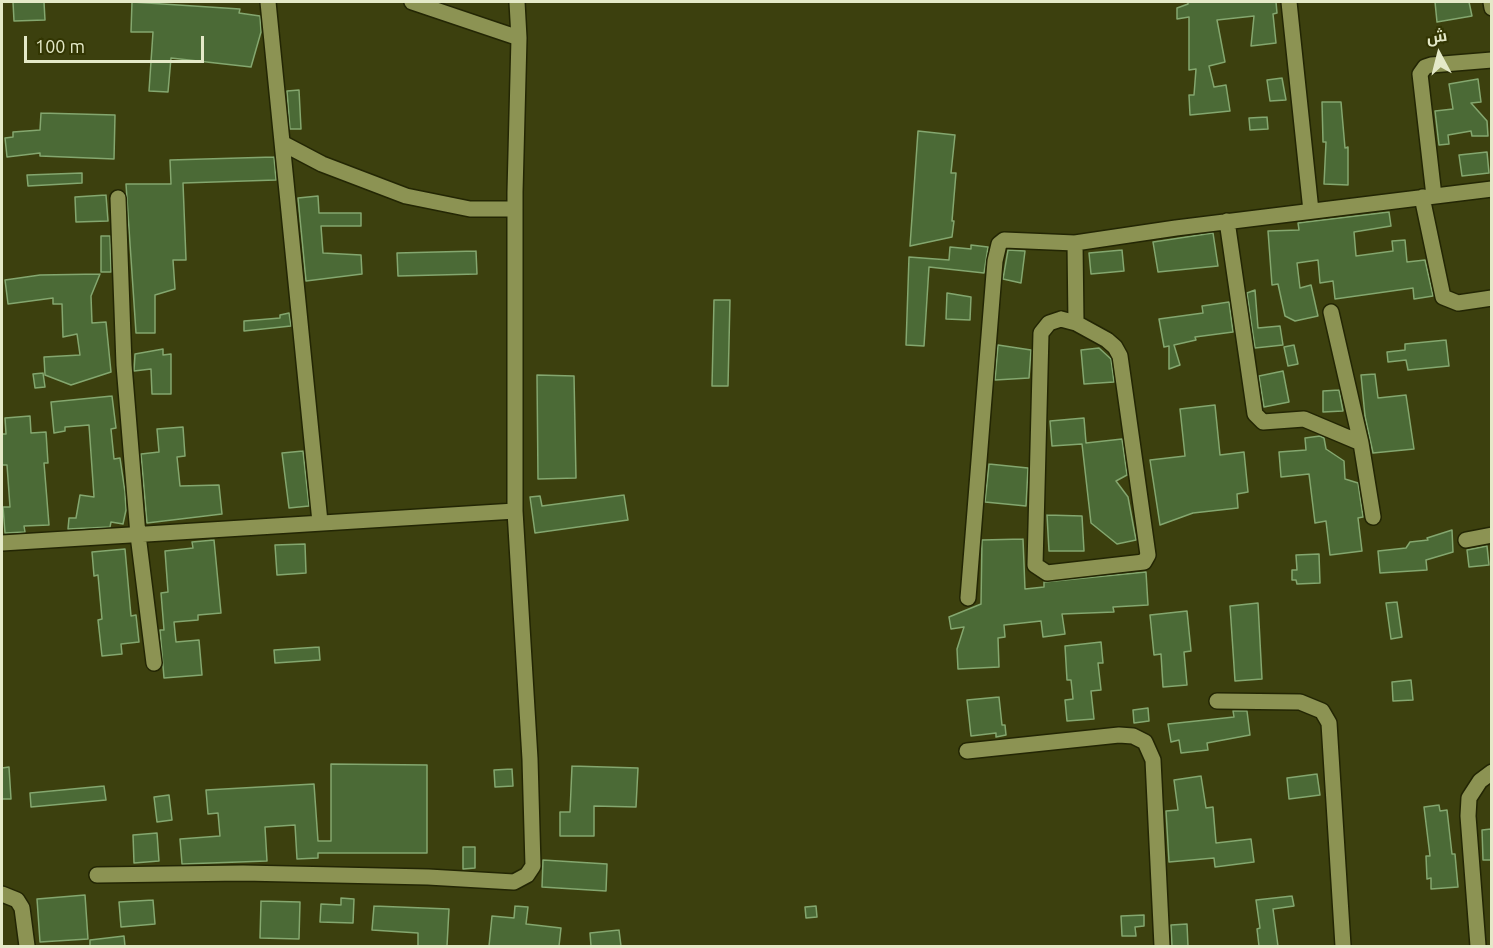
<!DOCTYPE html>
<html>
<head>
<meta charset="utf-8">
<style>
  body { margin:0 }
  #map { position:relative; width:1493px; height:948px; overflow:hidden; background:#3c400e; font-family:Ubuntu,Cairo,sans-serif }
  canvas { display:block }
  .frame { position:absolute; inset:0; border:3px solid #e4e9c8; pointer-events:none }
  .north { position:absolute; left:1409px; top:24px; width:60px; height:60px; -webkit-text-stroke:4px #323502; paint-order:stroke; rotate:353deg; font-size:16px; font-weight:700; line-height:24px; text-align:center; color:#e4e9c8 }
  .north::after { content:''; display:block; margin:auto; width:21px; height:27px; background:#e4e9c8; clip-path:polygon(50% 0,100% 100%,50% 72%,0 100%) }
  .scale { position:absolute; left:24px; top:36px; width:180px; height:27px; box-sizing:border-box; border:3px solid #e4e9c8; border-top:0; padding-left:8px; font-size:18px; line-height:21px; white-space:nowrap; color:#e4e9c8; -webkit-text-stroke:4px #323502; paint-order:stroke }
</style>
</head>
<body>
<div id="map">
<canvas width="1493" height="948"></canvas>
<div class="frame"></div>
<div class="north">ش</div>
<div class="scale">100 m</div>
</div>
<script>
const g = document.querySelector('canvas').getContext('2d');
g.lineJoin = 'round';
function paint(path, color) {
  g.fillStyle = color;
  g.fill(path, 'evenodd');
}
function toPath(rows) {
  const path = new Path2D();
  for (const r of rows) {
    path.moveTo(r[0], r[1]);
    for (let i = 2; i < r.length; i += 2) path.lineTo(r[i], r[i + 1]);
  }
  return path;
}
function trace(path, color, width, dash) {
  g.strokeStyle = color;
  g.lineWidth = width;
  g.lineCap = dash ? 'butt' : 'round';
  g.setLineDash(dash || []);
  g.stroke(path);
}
const building = toPath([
  [13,2,44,2,45,20,14,21,13,2],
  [132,2,240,9,239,13,260,16,261,32,251,67,171,58,168,92,149,91,153,32,131,32,132,2],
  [1188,2,1276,2,1277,13,1273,14,1276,43,1251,46,1254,16,1217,20,1225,62,1209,66,1214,87,1226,85,1230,111,1190,115,1189,95,1194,95,1196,69,1189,70,1189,17,1177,19,1177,8,1188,4,1188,2],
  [1435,2,1469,2,1472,16,1437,22,1435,2],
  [1282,78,1286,100,1270,101,1267,80,1282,78],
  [1478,79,1481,102,1471,103,1487,121,1488,136,1472,136,1471,131,1448,135,1449,144,1439,145,1435,111,1453,109,1449,84,1478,79],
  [299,90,301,129,290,129,287,91,299,90],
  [1322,102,1341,102,1345,148,1348,147,1348,185,1324,184,1326,142,1323,142,1322,102],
  [41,113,115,115,114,159,40,156,40,153,7,157,5,138,13,137,13,132,40,130,41,113],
  [1267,117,1268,129,1250,130,1249,118,1267,117],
  [918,131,955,135,951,173,956,173,952,221,954,221,952,237,910,246,918,131],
  [1487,152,1489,173,1462,176,1459,155,1487,152],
  [274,157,276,180,183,183,186,260,173,260,175,289,155,295,155,333,136,333,126,184,171,184,170,160,274,157],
  [82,173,82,183,28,186,27,175,82,173],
  [106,195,108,221,76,222,75,197,106,195],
  [318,196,319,213,361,213,361,226,321,226,323,253,361,255,362,274,306,281,298,198,318,196],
  [1389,212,1391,226,1354,232,1356,256,1393,251,1392,241,1405,240,1407,262,1425,260,1433,296,1414,299,1413,288,1335,299,1333,281,1320,283,1318,260,1297,263,1300,288,1311,285,1318,316,1295,321,1285,316,1278,284,1272,285,1268,231,1299,230,1298,223,1389,212],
  [1213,233,1218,266,1158,272,1153,242,1213,233],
  [101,236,110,236,111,272,101,272,101,236],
  [971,245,988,247,984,273,929,267,924,346,906,345,909,257,949,260,950,247,971,249,971,245],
  [1008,250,1025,251,1021,283,1003,279,1008,250],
  [1122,250,1124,271,1091,274,1089,253,1122,250],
  [476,251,477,274,398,276,397,253,476,251],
  [100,274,91,296,92,323,106,322,111,372,71,385,45,375,44,357,80,355,77,334,63,337,62,304,53,304,53,298,8,304,5,280,40,275,100,274],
  [1255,290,1258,328,1280,326,1283,345,1255,348,1247,293,1255,290],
  [947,293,971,297,970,320,946,319,947,293],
  [714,300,730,300,728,386,712,386,714,300],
  [1229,302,1233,332,1195,337,1196,340,1174,345,1180,365,1169,369,1169,346,1164,347,1159,319,1203,313,1202,306,1229,302],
  [289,313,291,326,244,331,244,321,280,318,280,315,289,313],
  [1446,340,1449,366,1408,370,1406,360,1388,362,1387,352,1405,350,1405,344,1446,340],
  [998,345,1031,350,1029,378,995,380,998,345],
  [1294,345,1298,364,1288,366,1284,347,1294,345],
  [1099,348,1111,359,1114,382,1084,384,1081,350,1099,348],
  [163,349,163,355,171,354,171,394,152,394,151,369,134,371,135,354,163,349],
  [1283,371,1289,402,1264,407,1259,376,1283,371],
  [43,373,45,387,35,388,33,374,43,373],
  [1375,374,1378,398,1406,395,1414,449,1373,453,1365,416,1361,375,1375,374],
  [537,375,574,376,576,478,538,479,537,375],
  [1339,390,1343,411,1323,412,1323,391,1339,390],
  [112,396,116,428,111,429,114,459,120,458,125,492,126,510,123,524,111,522,110,527,68,529,69,518,76,518,80,495,94,497,89,425,65,427,65,431,54,433,51,402,112,396],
  [1215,405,1220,455,1244,452,1248,492,1237,494,1238,508,1193,513,1160,525,1150,460,1185,456,1180,409,1215,405],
  [30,416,31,433,46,432,48,463,44,463,49,525,24,526,25,532,5,533,3,507,10,507,7,465,2,465,2,434,6,434,5,418,30,416],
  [1084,418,1086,443,1122,439,1127,475,1116,481,1128,497,1136,540,1117,544,1091,523,1082,444,1052,446,1050,421,1084,418],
  [183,427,185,456,177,457,180,486,219,485,222,514,147,523,141,454,159,452,157,429,183,427],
  [1320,436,1324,438,1326,449,1344,461,1345,479,1358,483,1363,517,1358,518,1362,551,1330,555,1326,521,1315,523,1309,474,1281,477,1279,452,1306,450,1305,438,1320,436],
  [303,451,309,506,289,508,282,453,303,451],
  [989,464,1028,468,1026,506,985,502,989,464],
  [624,495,628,520,535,533,530,497,540,496,542,506,624,495],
  [1047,515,1082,516,1084,551,1049,551,1047,515],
  [1452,530,1453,552,1426,560,1427,570,1380,573,1378,551,1406,548,1410,542,1428,540,1427,538,1452,530],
  [1023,539,1025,589,1044,587,1044,582,1146,572,1148,605,1113,607,1114,612,1062,614,1065,634,1043,637,1041,621,1004,625,1005,637,998,638,999,667,958,669,957,649,964,627,951,629,949,617,981,604,982,540,1023,539],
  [214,540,221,613,198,615,198,620,174,622,176,642,199,640,202,675,164,678,160,630,164,630,161,593,168,592,165,551,193,548,192,542,214,540],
  [305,544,306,573,277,575,275,545,305,544],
  [1487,546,1489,565,1469,567,1467,550,1487,546],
  [125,549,131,616,136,615,139,642,121,644,122,654,102,656,98,620,102,619,98,575,94,576,92,552,125,549],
  [1319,554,1320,583,1297,584,1296,580,1292,580,1292,570,1297,570,1296,555,1319,554],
  [1397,602,1402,637,1391,639,1386,603,1397,602],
  [1258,603,1262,679,1235,681,1230,606,1258,603],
  [1187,611,1191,651,1184,652,1187,685,1163,687,1161,654,1154,655,1150,615,1187,611],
  [1101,642,1103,663,1098,663,1101,690,1091,691,1094,719,1067,721,1065,700,1073,699,1071,680,1067,680,1065,646,1101,642],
  [319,647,320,660,275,663,274,650,319,647],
  [1411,680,1413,700,1393,701,1392,682,1411,680],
  [999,697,1002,725,1005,725,1006,735,996,737,996,733,971,736,967,700,999,697],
  [1148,708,1149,721,1134,723,1133,710,1148,708],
  [1233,711,1247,711,1250,735,1207,743,1208,750,1181,753,1179,740,1171,742,1168,724,1234,717,1233,711],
  [331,764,427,765,427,853,318,853,318,858,297,859,295,825,265,827,267,861,182,864,180,839,220,836,218,813,208,814,206,790,314,784,318,841,331,841,331,764],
  [572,766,638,768,636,807,594,806,594,836,560,836,560,812,570,812,572,766],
  [9,767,11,799,2,799,2,768,9,767],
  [512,769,513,786,495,787,494,770,512,769],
  [1317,774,1320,795,1289,799,1287,778,1317,774],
  [1201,776,1206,808,1213,807,1216,843,1251,839,1254,862,1215,867,1214,858,1169,862,1166,811,1178,810,1174,780,1201,776],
  [104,786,106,800,31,807,30,793,104,786],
  [169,795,172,820,157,822,154,797,169,795],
  [1439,805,1440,811,1447,810,1452,854,1455,854,1458,887,1431,889,1431,878,1427,879,1426,856,1430,856,1424,807,1439,805],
  [1491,829,1491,860,1483,860,1482,830,1491,829],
  [157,833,159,861,134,863,133,835,157,833],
  [463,847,475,847,475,868,463,869,463,847],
  [543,860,607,864,606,891,542,887,543,860],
  [85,895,88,939,40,942,37,899,85,895],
  [1292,896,1294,906,1273,909,1278,946,1259,946,1257,929,1260,928,1256,900,1292,896],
  [341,898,354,899,353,923,320,922,321,904,341,905,341,898],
  [153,900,155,924,121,927,119,902,153,900],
  [261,901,300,902,299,939,260,938,261,901],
  [374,906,449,909,447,946,418,946,418,933,372,930,374,906],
  [515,906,528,907,526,924,561,928,559,946,489,946,492,916,514,918,515,906],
  [816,906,817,917,806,918,805,907,816,906],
  [1144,915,1144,926,1135,927,1136,936,1122,936,1121,916,1144,915],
  [1187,924,1188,946,1172,946,1171,925,1187,924],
  [619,930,621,946,591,946,590,933,619,930],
  [124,936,125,946,90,946,90,940,124,936]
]);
paint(building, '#4b6a36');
trace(building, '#84a76f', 1.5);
const minor = toPath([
  [268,2,320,522],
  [412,2,519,38],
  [1289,2,1311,211],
  [1491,2,1492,8],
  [284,144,322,164,406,196,470,209,515,209],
  [1434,196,1420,74,1425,67,1431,65,1492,60],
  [1422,197,1443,297,1458,303,1492,298],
  [118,198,124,365,138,535,154,663],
  [1227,221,1255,414,1263,422,1304,419,1361,443],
  [1075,243,1076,323],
  [1331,312,1361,443,1373,517],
  [1061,319,1076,323,1107,340,1115,347,1120,356,1148,555,1144,562,1047,573,1035,565,1041,333,1049,323,1061,319],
  [1466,540,1492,535],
  [2,543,515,511,515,192,519,38,517,2],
  [968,598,995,261,999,244,1004,240,1075,243,1176,228,1492,189],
  [1217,701,1300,702,1322,711,1329,723,1343,946],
  [967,751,1119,735,1133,736,1145,742,1153,760,1162,946],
  [97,875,243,873,428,877,514,882,527,875,533,866,530,759,515,511],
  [2,894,17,900,22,908,27,946],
  [1478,946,1468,816,1469,798,1480,781,1492,772]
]);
trace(minor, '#232604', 18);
trace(minor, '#8c9353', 15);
</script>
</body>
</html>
